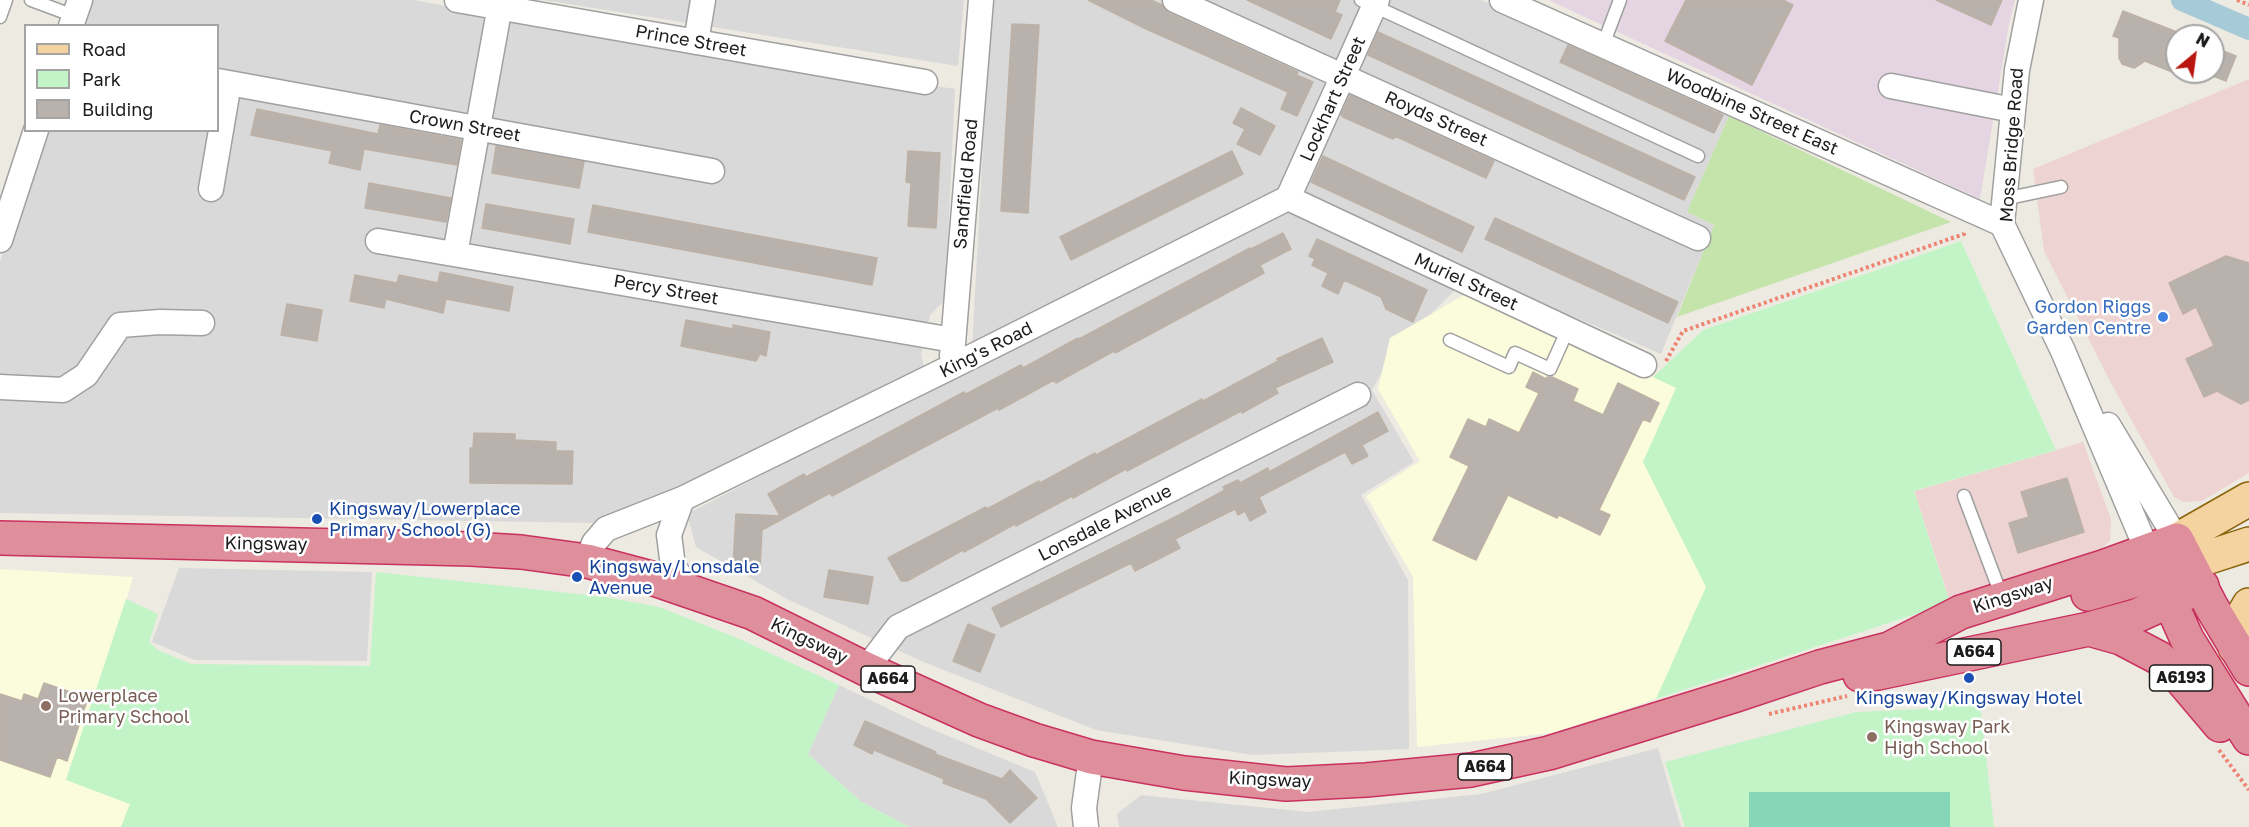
<!DOCTYPE html>
<html>
<head>
<meta charset="utf-8">
<style>
  body { margin:0 }
  #map { position:relative; width:2249px; height:827px; overflow:hidden; background:#edeae2; font-family:"Golos Text",sans-serif }
  canvas { display:block }
  .legend { position:absolute; left:24px; top:24px; width:195px; height:108px; box-sizing:border-box; background:#fff; border:2px solid #a4a4a4; margin:0; padding:8px 10px; list-style:none; font-size:18px; color:#1c1c1c }
  .legend li { display:flex; align-items:center; gap:12px; height:30px }
  .legend b { width:30px; border:2px solid #a4a4a4 }
  .north { position:absolute; left:2165px; top:24px; width:60px; height:60px; box-sizing:border-box; background:#fff; border:2px solid #a4a4a4; border-radius:50%; rotate:29deg; font-size:16px; font-weight:700; line-height:24px; text-align:center; color:#1c1c1c }
  .north::after { content:''; display:block; margin:auto; width:21px; height:27px; background:#b9160f; clip-path:polygon(50% 0,100% 100%,50% 72%,0 100%) }
</style>
</head>
<body>
<div id="map">
<canvas width="2249" height="827"></canvas>
<ul class="legend">
<li><b style="height:8px;background:#f4d3a0"></b>Road</li>
<li><b style="height:16px;background:#c2f4c8"></b>Park</li>
<li><b style="height:16px;background:#b9b2ac"></b>Building</li>
</ul>
<div class="north">N</div>
</div>
<script>
const g = document.querySelector('canvas').getContext('2d');
g.lineJoin = 'round';
function paint(path, color) {
  g.fillStyle = color;
  g.fill(path, 'evenodd');
}
function toPath(rows) {
  const path = new Path2D();
  for (const r of rows) {
    path.moveTo(r[0], r[1]);
    for (let i = 2; i < r.length; i += 2) path.lineTo(r[i], r[i + 1]);
  }
  return path;
}
function trace(path, color, width, dash) {
  g.strokeStyle = color;
  g.lineWidth = width;
  g.lineCap = dash ? 'butt' : 'round';
  g.setLineDash(dash || []);
  g.stroke(path);
}
function write(font, color, halo, rows, align = 'center') {
  g.font = font + ' "Golos Text",sans-serif';
  g.lineWidth = 5;
  g.setLineDash([]);
  g.textBaseline = 'middle';
  g.strokeStyle = halo;
  g.fillStyle = color;
  for (const [text, x, y, turn = 0] of rows) {
    g.save();
    g.translate(x, y);
    g.rotate((+turn || 0) * Math.PI / 180);
    g.textAlign = isNaN(turn) ? turn : align;
    if (halo) g.strokeText(text, 0, 0);
    g.fillText(text, 0, 0);
    g.restore();
  }
}
paint(toPath([
  [87,0,413,0,601,34,955,89,945,300,930,315,921,355,924,367,675,489,595,523,0,513,0,262,42,131,218,130,218,26,78,25],
  [543,0,964,0,958,66],
  [991,0,1482,0,1729,116,1687,212,1714,225,1661,354,1472,273,1394,351,1372,390,1414,462,1361,495,1408,580,1409,749,1253,755,1096,730,921,661,787,599,696,547,687,514,971,366],
  [179,568,372,572,367,661,195,660,152,642],
  [839,685,922,725,1035,772,1058,827,909,827,860,801,808,754],
  [1658,748,1681,827,1119,827,1117,814,1141,795,1308,812,1481,794]
]), '#dad9d9');
paint(toPath([
  [2249,79,2249,473,2202,501,2183,502,2174,497,2111,383,2044,251,2033,169],
  [2083,442,2111,519,2110,541,2095,554,1950,603,1914,491]
]), '#edd4d2');
paint(toPath([
  [1548,0,2015,0,2009,24,1980,199]
]), '#e5d5e2');
paint(toPath([
  [1961,241,2056,450,1914,491,1950,603,1552,733,1417,747,1413,577,1366,496,1420,461,1378,389,1390,338,1469,292,1653,377,1703,330],
  [0,569,133,577,117,633,66,779,130,804,121,827,0,827]
]), '#fbfcdc');
paint(toPath([
  [1729,116,1951,222,1677,317,1714,225,1687,212]
]), '#c5e4ac');
paint(toPath([
  [1961,241,2056,450,1914,491,1950,603,1656,699,1706,587,1643,462,1676,388,1653,377,1703,330],
  [376,572,605,597,659,607,737,638,839,685,808,754,860,801,909,827,121,827,130,804,66,780,126,599,158,614,149,642,158,650,191,664,370,666],
  [1979,695,1994,827,1685,827,1665,762,1856,712,1922,709]
]), '#c2f4c8');
paint(toPath([
  [1749,792,1950,792,1950,827,1749,827]
]), '#86d6ba');
trace(toPath([
  [2182,0,2249,29]
]), '#a6cad7', 22);
const building = toPath([
  [1088,0,1151,0,1162,5,1169,13,1298,72,1296,75,1313,82,1297,116,1281,109,1288,92,1144,28,1088,0],
  [1247,0,1340,0,1335,12,1342,15,1331,39,1247,0],
  [1686,0,1783,0,1793,5,1752,85,1665,41,1686,0],
  [1936,0,2002,0,1991,25,1936,0],
  [2123,11,2177,32,2177,74,2145,61,2134,68,2122,64,2119,58,2119,38,2113,36,2123,11],
  [1012,24,1039,25,1028,213,1001,211,1012,24],
  [1378,32,1695,177,1684,200,1368,55,1378,32],
  [1568,45,1723,115,1714,133,1560,62,1568,45],
  [2213,47,2236,56,2226,81,2213,76,2213,47],
  [1350,95,1494,161,1486,178,1395,136,1393,139,1343,117,1341,115,1350,95],
  [1241,108,1275,126,1260,155,1237,144,1245,129,1233,123,1241,108],
  [257,109,378,134,380,125,461,140,457,165,364,149,360,170,329,163,332,151,251,135,257,109],
  [496,146,584,162,579,188,492,173,496,146],
  [908,151,940,153,936,228,908,226,911,183,906,182,908,151],
  [1232,151,1243,174,1071,260,1060,237,1232,151],
  [1323,156,1474,227,1462,252,1311,182,1323,156],
  [369,183,451,198,446,222,365,208,369,183],
  [486,204,574,219,570,244,482,228,486,204],
  [593,205,877,258,872,285,588,232,593,205],
  [1495,218,1678,302,1668,323,1485,239,1495,218],
  [1283,233,1291,249,1260,265,1264,273,1115,353,1114,351,1056,383,1054,380,999,410,998,408,832,496,830,493,762,530,760,567,733,566,736,514,780,516,768,494,804,474,806,477,964,392,966,394,1021,365,1023,368,1078,338,1079,339,1250,248,1251,249,1283,233],
  [1317,239,1427,290,1413,322,1386,309,1381,297,1344,280,1338,294,1322,286,1328,273,1312,265,1315,259,1309,256,1317,239],
  [2226,256,2249,263,2249,400,2241,404,2217,391,2204,397,2186,359,2214,346,2196,307,2183,314,2169,283,2226,256],
  [440,272,513,287,509,311,446,299,443,313,386,299,384,308,350,301,355,275,397,283,399,275,438,283,440,272],
  [287,304,322,310,317,341,281,335,287,304],
  [686,320,733,329,733,325,770,332,766,356,760,354,756,361,681,346,686,320],
  [1322,338,1333,362,1275,388,1278,393,1242,413,1241,411,1127,471,1126,469,1073,498,1072,496,1016,526,1015,524,964,552,963,550,907,581,901,581,888,558,986,507,987,509,1039,481,1040,483,1095,453,1096,455,1202,399,1203,401,1278,361,1277,359,1322,338],
  [1533,372,1546,379,1547,377,1552,377,1578,389,1573,401,1603,415,1618,383,1659,403,1650,422,1643,419,1599,510,1610,515,1600,535,1559,515,1557,518,1508,495,1476,560,1433,540,1469,466,1450,457,1468,419,1486,427,1489,419,1519,433,1539,393,1526,387,1533,372],
  [1378,412,1388,431,1362,445,1368,456,1352,464,1345,452,1259,497,1266,512,1250,521,1245,511,1238,515,1235,509,1175,539,1180,548,1135,571,1131,563,1001,627,992,608,1179,515,1225,490,1223,487,1238,480,1240,483,1268,468,1269,472,1378,412],
  [474,433,515,434,515,440,556,442,556,451,573,451,572,484,470,483,470,448,473,448,474,433],
  [2067,478,2084,532,2018,553,2009,523,2029,517,2021,492,2067,478],
  [829,570,873,577,868,604,824,597,829,570],
  [968,624,995,635,980,672,953,661,968,624],
  [44,683,88,698,67,761,57,757,50,777,0,760,0,694,22,701,24,694,38,699,44,683],
  [865,721,936,752,935,754,1002,779,1010,770,1037,798,1010,823,986,799,943,783,944,779,874,750,872,754,854,745,865,721]
]);
paint(building, '#b9b2ac');
trace(building, '#bdb1a6', 1.5);
const lane = toPath([
  [31,0,74,16],
  [1361,0,1698,156],
  [0,17,6,0],
  [1603,45,1620,0],
  [2004,199,2061,187],
  [1450,340,1509,367,1515,353,1550,369,1568,329],
  [1964,496,2002,597]
]);
const street = toPath([
  [457,0,925,82],
  [1175,0,1698,238],
  [1502,0,2002,224],
  [2031,0,2017,70,2002,224,2063,351,2147,550],
  [71,26,80,0],
  [696,42,703,0],
  [218,81,712,171],
  [1891,86,2013,110],
  [211,189,229,83],
  [1288,198,1644,365],
  [1288,198,1377,0],
  [0,240,36,130],
  [378,241,953,340],
  [455,254,501,0],
  [952,356,981,0],
  [0,387,63,390,86,375,120,325,160,322,202,323],
  [2108,425,2177,540],
  [682,499,669,535,673,566,690,590],
  [587,561,594,543,606,529,682,499,951,367,1288,198],
  [866,669,898,627,1358,395],
  [1086,827,1084,808,1091,757]
]);
const primary = toPath([
  [2177,540,2249,499],
  [2161,554,2170,558,2209,557,2249,544],
  [2235,647,2242,617,2249,605]
]);
const highway = toPath([
  [0,538,471,549,521,552,587,561,651,578,753,613,866,669,979,720,1034,740,1091,757,1184,773,1286,784,1366,780,1471,770,1549,753,1736,695,1820,667,1889,649,1961,612,2103,567,2177,540,2211,606,2249,669],
  [2160,579,2187,639,2249,738],
  [2088,594,2158,574,2178,575,2202,586],
  [2089,629,2121,638,2159,658,2176,673,2220,725],
  [1860,675,1878,673,2089,629,2136,616,2202,586]
]);
trace(lane, '#a0a0a0', 15);
trace(street, '#a0a0a0', 27);
trace(primary, '#89640b', 36);
trace(highway, '#c9315f', 36);
trace(toPath([
  [2237,0,2249,5],
  [1666,361,1683,331,1964,234,1965,231],
  [1769,714,1847,696],
  [2219,750,2249,790]
]), '#ee8372', 4, [3, 3]);
trace(lane, '#fff', 12);
trace(street, '#fff', 24);
trace(primary, '#f4d3a0', 33);
trace(highway, '#df8f9b', 33);
for (const [x, y, r, color] of [
  [2163,317,6,"#3f7fe0"],
  [317,519,6,"#1a4fb4"],
  [577,577,6,"#1a4fb4"],
  [1969,678,6,"#1a4fb4"],
  [46,706,6,"#8d6e63"],
  [1872,737,6,"#8d6e63"]
]) {
  const dot = new Path2D();
  dot.arc(x, y, r, 0, 2 * Math.PI);
  g.fillStyle = color;
  g.fill(dot);
  trace(dot, '#fff', 2);
}
for (const [x, y, w] of [
  [1974,652,54],
  [2181,678,63],
  [888,679,54],
  [1485,767,54]
]) {
  const box = new Path2D();
  box.roundRect(x - w / 2, y - 13, w, 26, 4.5);
  g.fillStyle = '#fff';
  g.fill(box);
  trace(box, '#1c1c1c', 1.5);
}
write('bold 16px', '#1c1c1c', null, [
  ["A664",1974,652],
  ["A6193",2181,678],
  ["A664",888,679],
  ["A664",1485,767]
]);
write('18px', '#1c1c1c', '#fff', [
  ["Prince Street",691,41,10],
  ["Lockhart Street",1333,99,-66],
  ["Woodbine Street East",1752,112,24],
  ["Royds Street",1436,119,24],
  ["Crown Street",465,126,10],
  ["Moss Bridge Road",2012,145,-86],
  ["Sandfield Road",966,184,-85],
  ["Muriel Street",1466,282,25],
  ["Percy Street",666,290,10],
  ["King's Road",986,350,-27],
  ["Lonsdale Avenue",1105,523,-27],
  ["Kingsway",266,544,1],
  ["Kingsway",2013,595,-18],
  ["Kingsway",809,641,26],
  ["Kingsway",1270,780,3]
]);
write('18px', '#366cbe', '#fff', [
  ["Gordon Riggs",2151,307],
  ["Garden Centre",2151,328]
], 'right');
write('18px', '#164399', '#fff', [
  ["Kingsway/Lowerplace",329,509],
  ["Primary School (G)",329,530],
  ["Kingsway/Lonsdale",589,567],
  ["Avenue",589,588],
  ["Kingsway/Kingsway Hotel",1969,698,"center"]
], 'left');
write('18px', '#785e54', '#fff', [
  ["Lowerplace",58,696],
  ["Primary School",58,717],
  ["Kingsway Park",1884,727],
  ["High School",1884,748]
], 'left');
</script>
</body>
</html>
